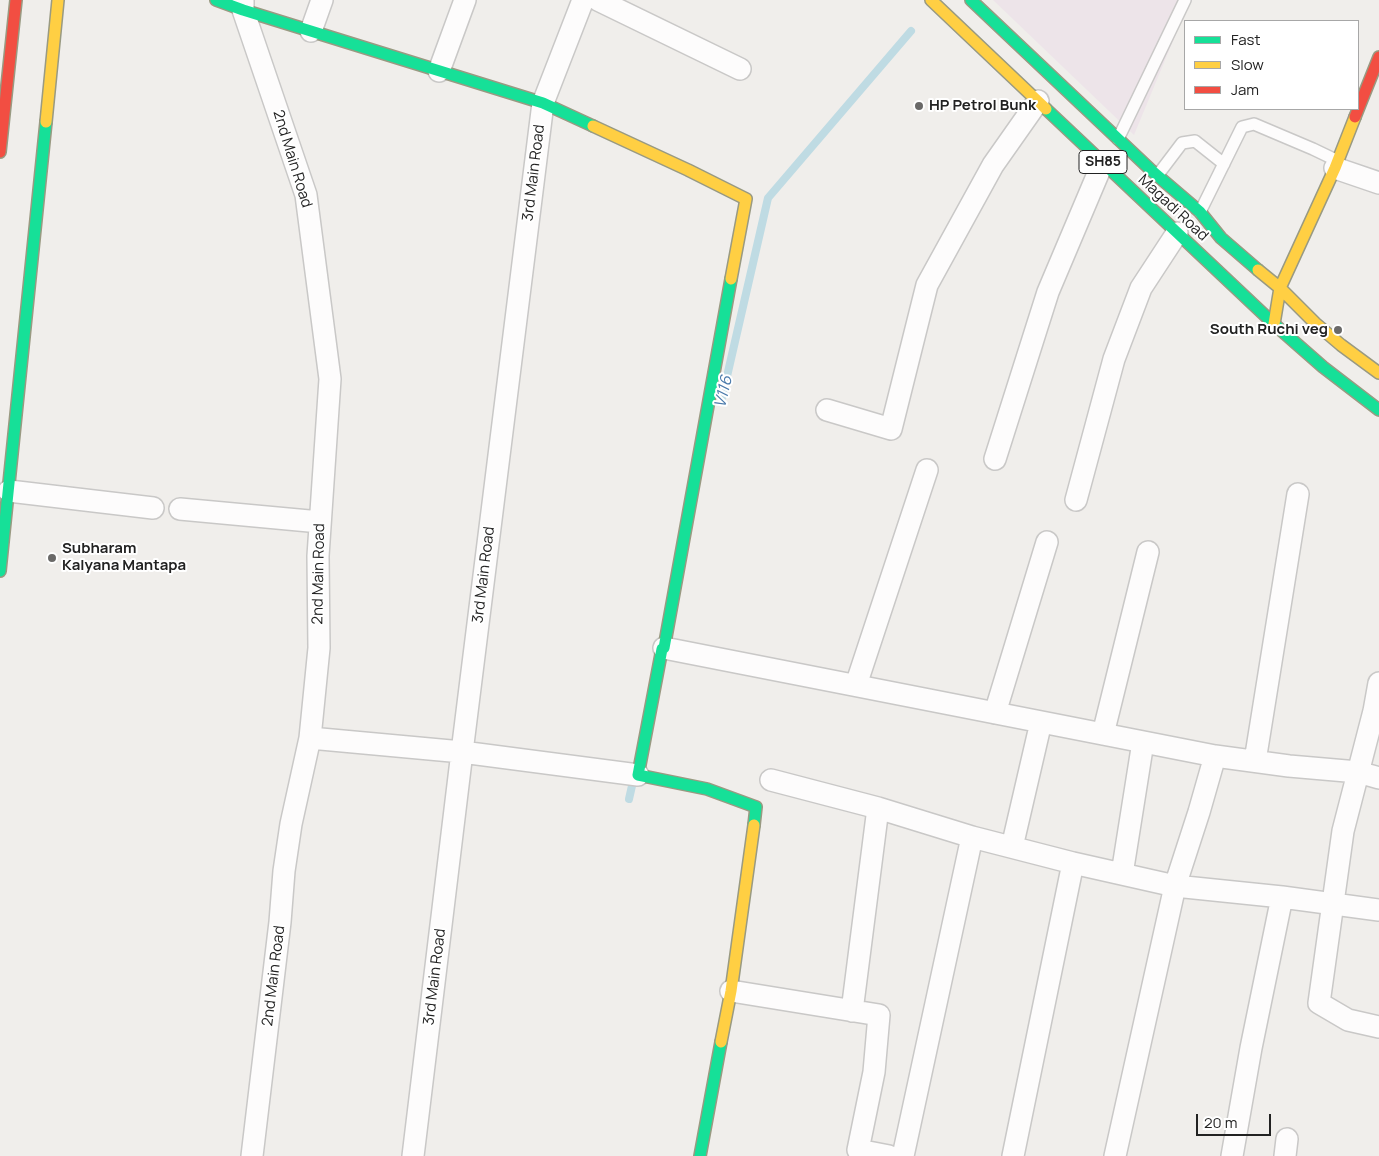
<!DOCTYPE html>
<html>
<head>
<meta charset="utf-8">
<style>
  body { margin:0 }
  #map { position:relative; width:1379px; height:1156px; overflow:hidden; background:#f0eeeb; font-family:Manrope,sans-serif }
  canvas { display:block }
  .legend { position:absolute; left:1184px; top:20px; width:175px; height:90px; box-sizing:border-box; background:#fff; border:1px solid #a7a7a7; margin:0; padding:6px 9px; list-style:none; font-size:15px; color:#222 }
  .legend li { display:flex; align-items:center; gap:10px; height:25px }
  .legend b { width:25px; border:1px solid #a7a7a7 }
  .scale { position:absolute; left:1196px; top:1114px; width:75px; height:22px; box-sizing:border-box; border:2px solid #222; border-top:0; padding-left:6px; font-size:15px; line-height:18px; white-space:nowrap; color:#222; -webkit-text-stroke:4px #fff; paint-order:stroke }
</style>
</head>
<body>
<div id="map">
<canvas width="1379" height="1156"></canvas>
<ul class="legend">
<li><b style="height:6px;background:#16e098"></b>Fast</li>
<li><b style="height:6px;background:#ffcf43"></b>Slow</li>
<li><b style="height:6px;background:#f24e42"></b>Jam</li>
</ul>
<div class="scale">20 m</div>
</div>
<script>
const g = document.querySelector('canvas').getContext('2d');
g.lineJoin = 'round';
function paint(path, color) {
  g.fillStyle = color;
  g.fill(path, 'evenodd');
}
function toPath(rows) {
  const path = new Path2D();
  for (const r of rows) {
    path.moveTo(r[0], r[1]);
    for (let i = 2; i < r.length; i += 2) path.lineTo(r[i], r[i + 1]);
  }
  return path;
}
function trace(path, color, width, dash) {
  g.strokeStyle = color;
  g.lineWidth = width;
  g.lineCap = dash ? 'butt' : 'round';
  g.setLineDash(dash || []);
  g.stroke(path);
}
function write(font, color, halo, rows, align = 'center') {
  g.font = font + ' Manrope,sans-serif';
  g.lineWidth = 4;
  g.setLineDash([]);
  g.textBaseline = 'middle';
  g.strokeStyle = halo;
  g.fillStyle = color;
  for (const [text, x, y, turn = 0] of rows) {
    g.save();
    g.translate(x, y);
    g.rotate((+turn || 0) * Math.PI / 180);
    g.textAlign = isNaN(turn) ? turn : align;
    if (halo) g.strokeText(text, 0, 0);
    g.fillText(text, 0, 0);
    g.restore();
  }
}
paint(toPath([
  [993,0,1190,0,1134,135]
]), '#ede4e9');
trace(toPath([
  [722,398,768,198,911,31],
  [629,799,634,777]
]), '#bfdbe3', 8);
const lane = toPath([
  [1118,139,1185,0],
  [1157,176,1182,143,1195,141,1224,164],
  [1200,212,1242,127,1254,124,1313,149,1338,161]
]);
const street = toPath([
  [243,0,243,10,306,195,330,379,318,556,319,648,310,738,291,824,284,871,280,922,252,1156],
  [598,0,740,69],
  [311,31,322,0],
  [439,71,465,0],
  [1335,168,1379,183],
  [827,410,891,429,927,285,993,165,1038,101],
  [995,459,1048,292,1103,162],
  [9,491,153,508],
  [1076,500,1114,359,1141,288,1177,233],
  [180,509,320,522],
  [664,648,1215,756,1289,766,1358,772,1379,778],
  [1379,683,1374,711,1343,831,1319,1003,1348,1020,1379,1027],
  [856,685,927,470],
  [995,713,1047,542],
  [1103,734,1148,552],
  [310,738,462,752,638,775],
  [1255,761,1298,494],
  [771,780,878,808,852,1011],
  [878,808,972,837],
  [1012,847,1041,722],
  [1122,874,1143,742],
  [731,991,879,1015,874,1072,858,1150,889,1156],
  [413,1156,462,752,543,103,583,0],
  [903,1156,972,837,1073,863,1175,886,1282,897],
  [1013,1156,1073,863],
  [1115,1156,1175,886,1199,812,1215,756],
  [1232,1156,1251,1048,1282,897,1379,910],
  [1285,1156,1287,1139]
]);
const fast = toPath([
  [216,0,243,10,543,103,593,126],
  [971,0,1152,171,1200,212,1221,238,1258,270],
  [1046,109,1274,324,1323,367,1379,410],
  [731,279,664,648,662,649,638,775,707,789,756,807,754,825],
  [0,571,46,122],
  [700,1156,721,1042]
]);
const slow = toPath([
  [931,0,1046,109],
  [46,122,58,0],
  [593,126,688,170,746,199,731,279],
  [1258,270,1280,288,1315,323,1341,345,1379,373],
  [1274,324,1280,288,1335,168,1355,117],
  [721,1042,731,991,754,825]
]);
const jam = toPath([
  [1355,117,1379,57],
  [0,152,16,0]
]);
trace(lane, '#c9c8c7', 14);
trace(street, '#c9c8c7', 24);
trace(fast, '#999a82', 14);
trace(slow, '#999a82', 14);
trace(jam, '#999a82', 14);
trace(lane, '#fdfcfc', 11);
trace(street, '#fdfcfc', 21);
trace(fast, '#16e098', 11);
trace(slow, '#ffcf43', 11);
trace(jam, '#f24e42', 11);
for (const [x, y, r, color] of [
  [919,106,5,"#6a6968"],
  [1338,330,5,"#6a6968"],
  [52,558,5,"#6a6968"]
]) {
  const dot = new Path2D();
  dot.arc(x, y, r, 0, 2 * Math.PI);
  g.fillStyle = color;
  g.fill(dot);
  trace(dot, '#fff', 2);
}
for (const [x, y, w] of [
  [1103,162,48]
]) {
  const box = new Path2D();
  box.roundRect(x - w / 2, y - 11.5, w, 23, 4);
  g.fillStyle = '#fff';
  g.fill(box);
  trace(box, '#222', 1);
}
write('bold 14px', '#222', null, [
  ["SH85",1103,162]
]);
write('bold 15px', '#222', '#fff', [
  ["HP Petrol Bunk",929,106],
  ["South Ruchi veg",1328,330,"right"],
  ["Subharam",62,549],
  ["Kalyana Mantapa",62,566]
], 'left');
write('15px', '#222', '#fff', [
  ["2nd Main Road",292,159,73],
  ["3rd Main Road",534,173,-83],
  ["Magadi Road",1173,208,43],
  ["2nd Main Road",319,574,-89],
  ["3rd Main Road",484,575,-83],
  ["2nd Main Road",274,976,-83],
  ["3rd Main Road",435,977,-83]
]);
write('italic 16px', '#4a7aab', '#fff', [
  ["V116",724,392,-77]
]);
</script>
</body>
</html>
